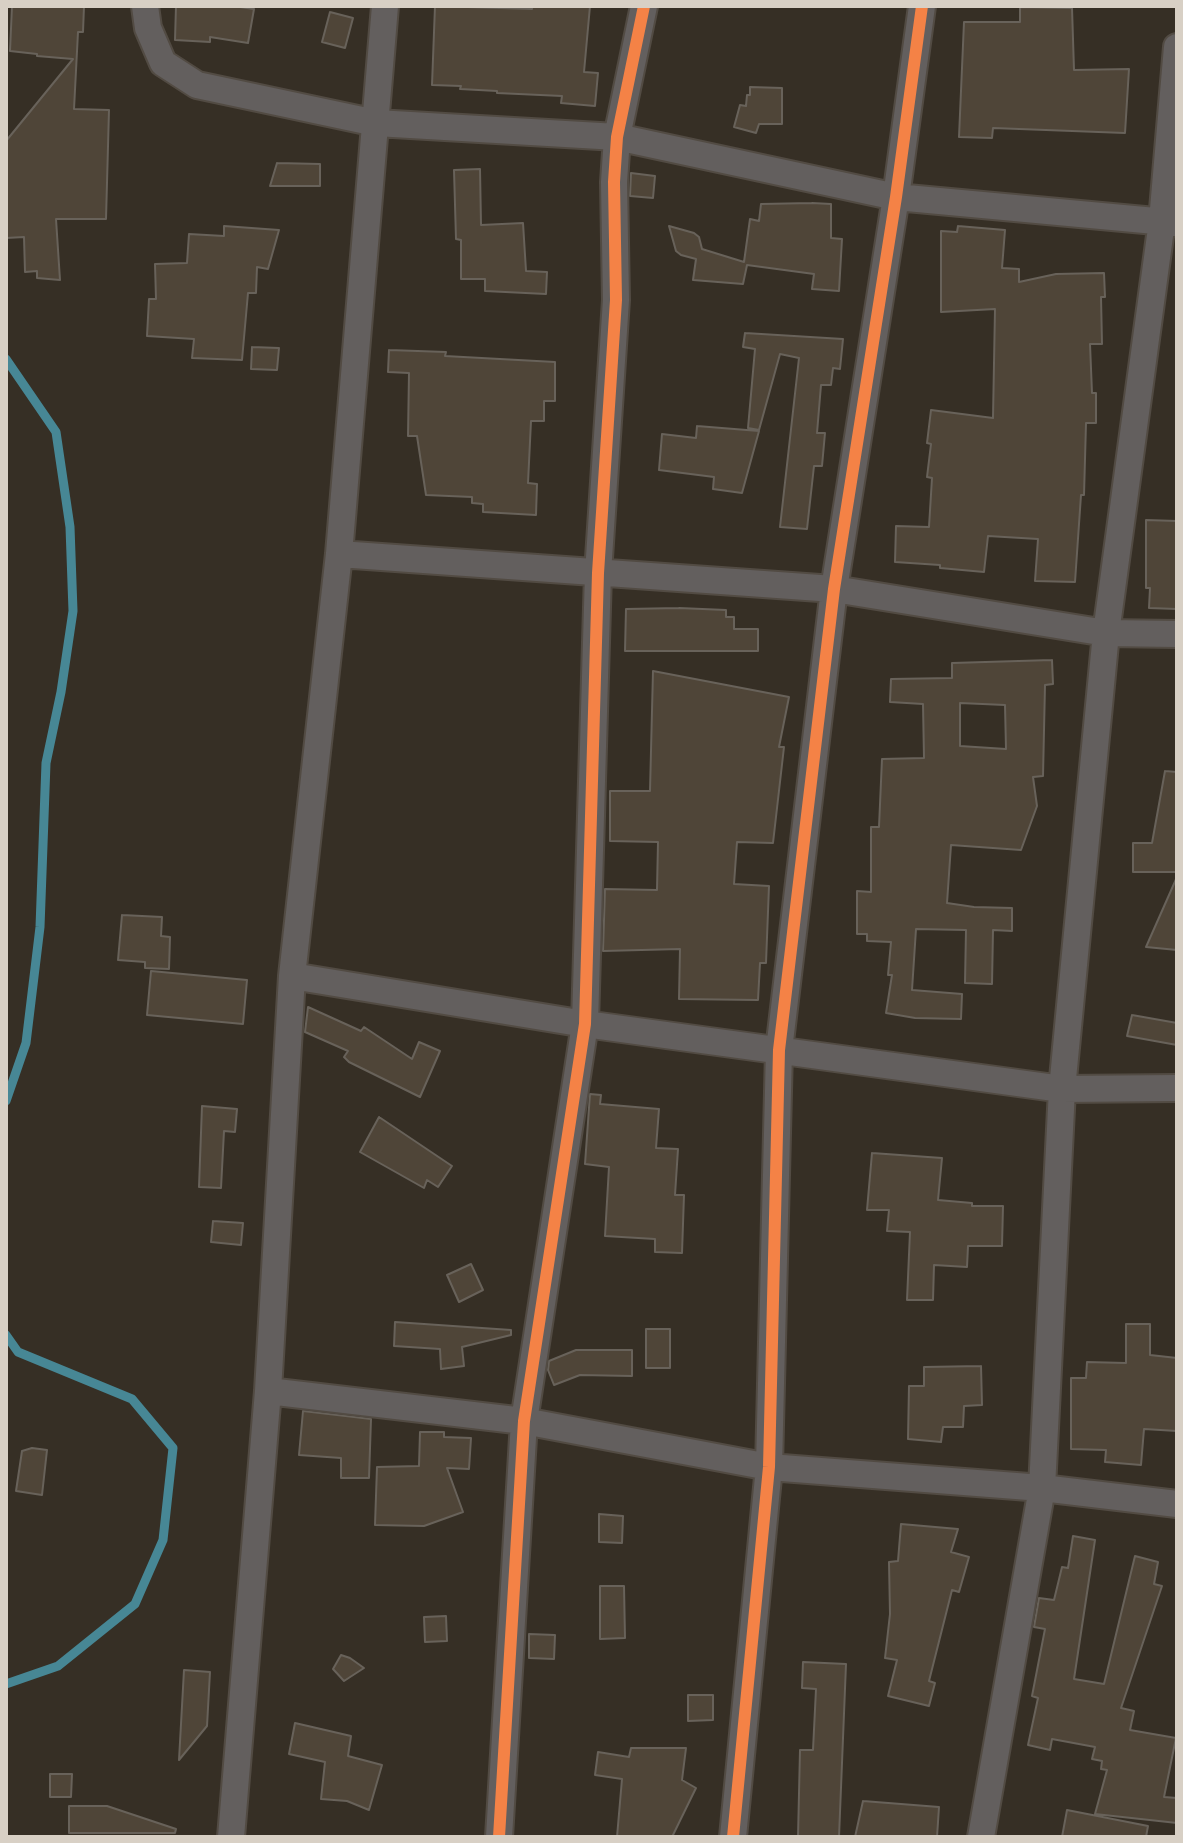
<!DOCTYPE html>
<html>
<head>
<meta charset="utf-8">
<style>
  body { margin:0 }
  #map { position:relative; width:1183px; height:1843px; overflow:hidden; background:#362f25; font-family:Cabin,sans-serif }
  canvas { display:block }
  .frame { position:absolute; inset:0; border:8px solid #d8d0c5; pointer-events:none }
</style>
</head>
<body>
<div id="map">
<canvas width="1183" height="1843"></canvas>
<div class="frame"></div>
</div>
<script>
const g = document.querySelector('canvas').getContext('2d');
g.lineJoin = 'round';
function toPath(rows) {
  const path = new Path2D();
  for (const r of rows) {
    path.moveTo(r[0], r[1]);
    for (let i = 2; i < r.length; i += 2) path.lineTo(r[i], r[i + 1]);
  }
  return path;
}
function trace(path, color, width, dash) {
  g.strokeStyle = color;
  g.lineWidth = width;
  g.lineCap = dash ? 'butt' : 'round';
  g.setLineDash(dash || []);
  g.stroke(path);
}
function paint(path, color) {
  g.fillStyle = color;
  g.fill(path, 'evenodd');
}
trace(toPath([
  [6,359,56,432,70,527,73,611,61,692,46,763,40,927,26,1043,6,1101],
  [6,1335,18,1352,132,1399,173,1448,163,1540,135,1604,58,1666,6,1684]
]), '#478795', 9);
const building = toPath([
  [12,6,84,6,83,32,78,32,74,109,109,110,106,219,56,219,60,280,37,278,37,271,25,272,24,237,6,238,6,141,73,59,37,56,37,54,10,51,12,6],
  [176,6,233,6,254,9,248,43,210,37,210,42,175,40,176,6],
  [435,6,532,9,532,6,590,6,584,72,598,73,595,106,561,103,562,96,497,93,497,91,460,89,461,86,432,85,435,6],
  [1020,7,1072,8,1074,70,1129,69,1125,133,993,128,992,138,959,137,964,22,1020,22,1020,7],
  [330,12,353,18,345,48,322,42,330,12],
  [750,87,782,88,782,124,759,124,756,133,734,127,740,105,746,106,747,95,750,95,750,87],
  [277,163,320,164,320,186,270,186,277,163],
  [480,169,481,225,523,223,526,271,547,272,546,294,485,291,485,279,461,279,461,240,456,239,454,170,480,169],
  [631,173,655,176,653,198,630,196,631,173],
  [812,203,831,204,831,238,842,239,839,291,812,289,814,274,747,265,743,284,693,280,696,259,681,255,676,251,669,226,694,233,699,237,702,249,744,262,750,219,759,221,761,204,812,203],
  [224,226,279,230,268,269,257,267,256,293,248,293,242,360,192,358,194,339,147,336,149,299,156,299,155,264,187,263,189,234,224,236,224,226],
  [958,226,1005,230,1002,268,1019,269,1019,282,1056,274,1104,273,1105,297,1101,297,1102,344,1090,344,1092,393,1096,393,1096,423,1086,423,1084,495,1081,495,1075,582,1035,581,1038,539,988,536,984,572,940,568,940,565,895,562,896,526,929,527,932,478,927,477,931,444,927,443,931,410,993,418,995,309,941,312,941,231,957,232,958,226],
  [745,333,843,339,840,369,833,368,831,385,821,385,817,433,825,433,822,466,814,466,807,529,780,527,799,358,780,354,759,430,748,428,755,349,743,347,745,333],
  [252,347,279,348,277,370,251,369,252,347],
  [389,350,446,352,445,356,555,362,555,401,544,401,544,421,531,421,528,483,537,484,536,515,483,512,483,504,472,503,472,497,426,495,417,436,408,436,409,373,388,372,389,350],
  [697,426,759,431,742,493,713,489,714,477,659,470,662,434,696,438,697,426],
  [1146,520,1177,521,1177,609,1149,608,1150,588,1146,588,1146,520],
  [679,608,726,610,726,617,734,617,734,629,758,629,758,651,625,651,626,609,679,608],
  [1052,660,1053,684,1045,685,1043,776,1033,777,1037,806,1021,850,951,845,947,903,974,907,1012,908,1012,931,993,930,992,984,965,983,966,930,916,929,912,990,962,994,961,1019,915,1018,886,1013,892,975,888,975,891,942,867,941,867,934,857,934,857,891,871,892,871,827,879,827,882,759,924,758,923,704,890,702,891,679,952,678,952,663,1052,660],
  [960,703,1005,705,1006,749,960,746,960,703],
  [653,671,789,697,779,747,784,747,773,843,737,842,734,884,769,886,766,963,760,963,758,1000,679,999,680,949,603,951,605,889,657,890,658,842,610,841,610,791,650,791,653,671],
  [1165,771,1177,772,1177,872,1133,872,1133,843,1152,843,1165,771],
  [1177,877,1177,950,1146,947,1177,877],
  [122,915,162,917,161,936,170,937,169,969,145,968,145,962,118,960,122,915],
  [151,971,247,980,243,1024,147,1015,151,971],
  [308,1007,361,1031,364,1027,412,1059,419,1042,440,1051,420,1097,349,1062,344,1057,348,1051,305,1032,308,1007],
  [1132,1015,1177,1023,1177,1045,1127,1036,1132,1015],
  [590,1094,601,1095,600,1104,659,1109,656,1148,678,1149,675,1195,684,1195,682,1253,655,1252,655,1239,605,1236,609,1167,585,1164,590,1094],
  [202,1106,237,1109,235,1132,224,1131,221,1188,199,1187,202,1106],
  [379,1117,452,1166,438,1187,427,1180,424,1188,360,1152,379,1117],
  [872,1153,942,1158,938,1200,972,1203,972,1206,1003,1206,1002,1246,968,1246,967,1267,934,1265,933,1300,907,1300,910,1232,887,1231,889,1210,867,1210,872,1153],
  [213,1221,243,1223,241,1245,211,1242,213,1221],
  [471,1264,483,1290,459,1302,447,1275,471,1264],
  [395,1322,511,1330,511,1335,462,1347,464,1366,441,1369,440,1349,394,1346,395,1322],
  [1126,1324,1150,1324,1150,1355,1177,1358,1177,1431,1144,1429,1141,1465,1105,1462,1106,1450,1071,1449,1071,1378,1086,1378,1087,1362,1126,1363,1126,1324],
  [646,1329,670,1329,670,1368,646,1368,646,1329],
  [576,1350,632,1350,632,1376,580,1375,554,1385,548,1370,549,1361,576,1350],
  [981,1366,982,1405,964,1406,963,1427,943,1427,941,1442,908,1439,909,1386,924,1386,924,1367,981,1366],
  [303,1411,371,1419,369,1478,341,1478,341,1458,299,1455,303,1411],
  [420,1432,444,1432,444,1437,471,1438,469,1469,447,1468,463,1512,424,1526,375,1525,377,1467,419,1466,420,1432],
  [32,1448,47,1450,42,1495,16,1491,22,1451,32,1448],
  [599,1514,623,1516,622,1543,599,1542,599,1514],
  [901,1524,958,1529,951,1552,969,1557,959,1592,952,1590,929,1681,935,1683,929,1706,888,1696,897,1660,885,1658,890,1614,889,1562,898,1561,901,1524],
  [1073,1536,1095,1540,1074,1679,1104,1684,1135,1556,1158,1562,1154,1584,1162,1586,1121,1708,1134,1711,1130,1730,1176,1738,1164,1797,1177,1798,1177,1823,1095,1814,1107,1770,1101,1769,1102,1761,1092,1759,1095,1747,1052,1739,1050,1750,1028,1745,1038,1698,1032,1696,1045,1629,1034,1627,1039,1598,1054,1600,1062,1567,1068,1568,1073,1536],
  [600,1586,624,1586,625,1638,600,1639,600,1586],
  [446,1616,447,1641,425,1642,424,1617,446,1616],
  [529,1634,555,1635,554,1659,529,1658,529,1634],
  [341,1655,350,1658,364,1668,344,1681,333,1669,341,1655],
  [803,1662,846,1664,839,1837,798,1837,800,1750,813,1750,816,1689,802,1688,803,1662],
  [184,1670,210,1672,207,1726,179,1760,184,1670],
  [688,1695,713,1695,713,1720,688,1721,688,1695],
  [295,1723,351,1736,348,1756,382,1765,369,1810,347,1801,321,1799,325,1762,289,1754,295,1723],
  [631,1748,686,1748,682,1780,696,1788,672,1837,617,1837,622,1779,595,1775,598,1752,629,1757,631,1748],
  [50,1774,72,1774,71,1797,50,1797,50,1774],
  [863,1801,939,1807,937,1837,855,1837,863,1801],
  [69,1806,107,1806,176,1829,175,1833,69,1833,69,1806],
  [1067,1810,1148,1826,1146,1837,1062,1837,1067,1810]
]);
paint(building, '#4f4538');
trace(building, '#68625a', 2);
const minor = toPath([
  [145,6,148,28,163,63,197,85,376,123,617,137,896,197,1177,223],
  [339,554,834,589,1106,633,1177,634],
  [292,976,585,1024,1062,1089,1177,1088],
  [268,1391,524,1421,769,1467,1042,1488,1177,1504],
  [231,1837,268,1391,292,976,339,554,385,6],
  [499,1837,524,1421,585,1024,598,573,616,300,614,182,617,137,644,6],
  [733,1837,769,1467,779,1050,834,589,896,197,922,6],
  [981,1837,1042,1488,1062,1089,1106,633,1162,221,1177,47]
]);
trace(minor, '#524b43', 30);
trace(minor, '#635f5e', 26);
trace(toPath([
  [499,1837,524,1421,585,1024,598,573,616,300,614,182,617,137,644,6],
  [733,1837,769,1467,779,1050,834,589,896,197,922,6]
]), '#f48246', 12);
</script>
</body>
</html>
